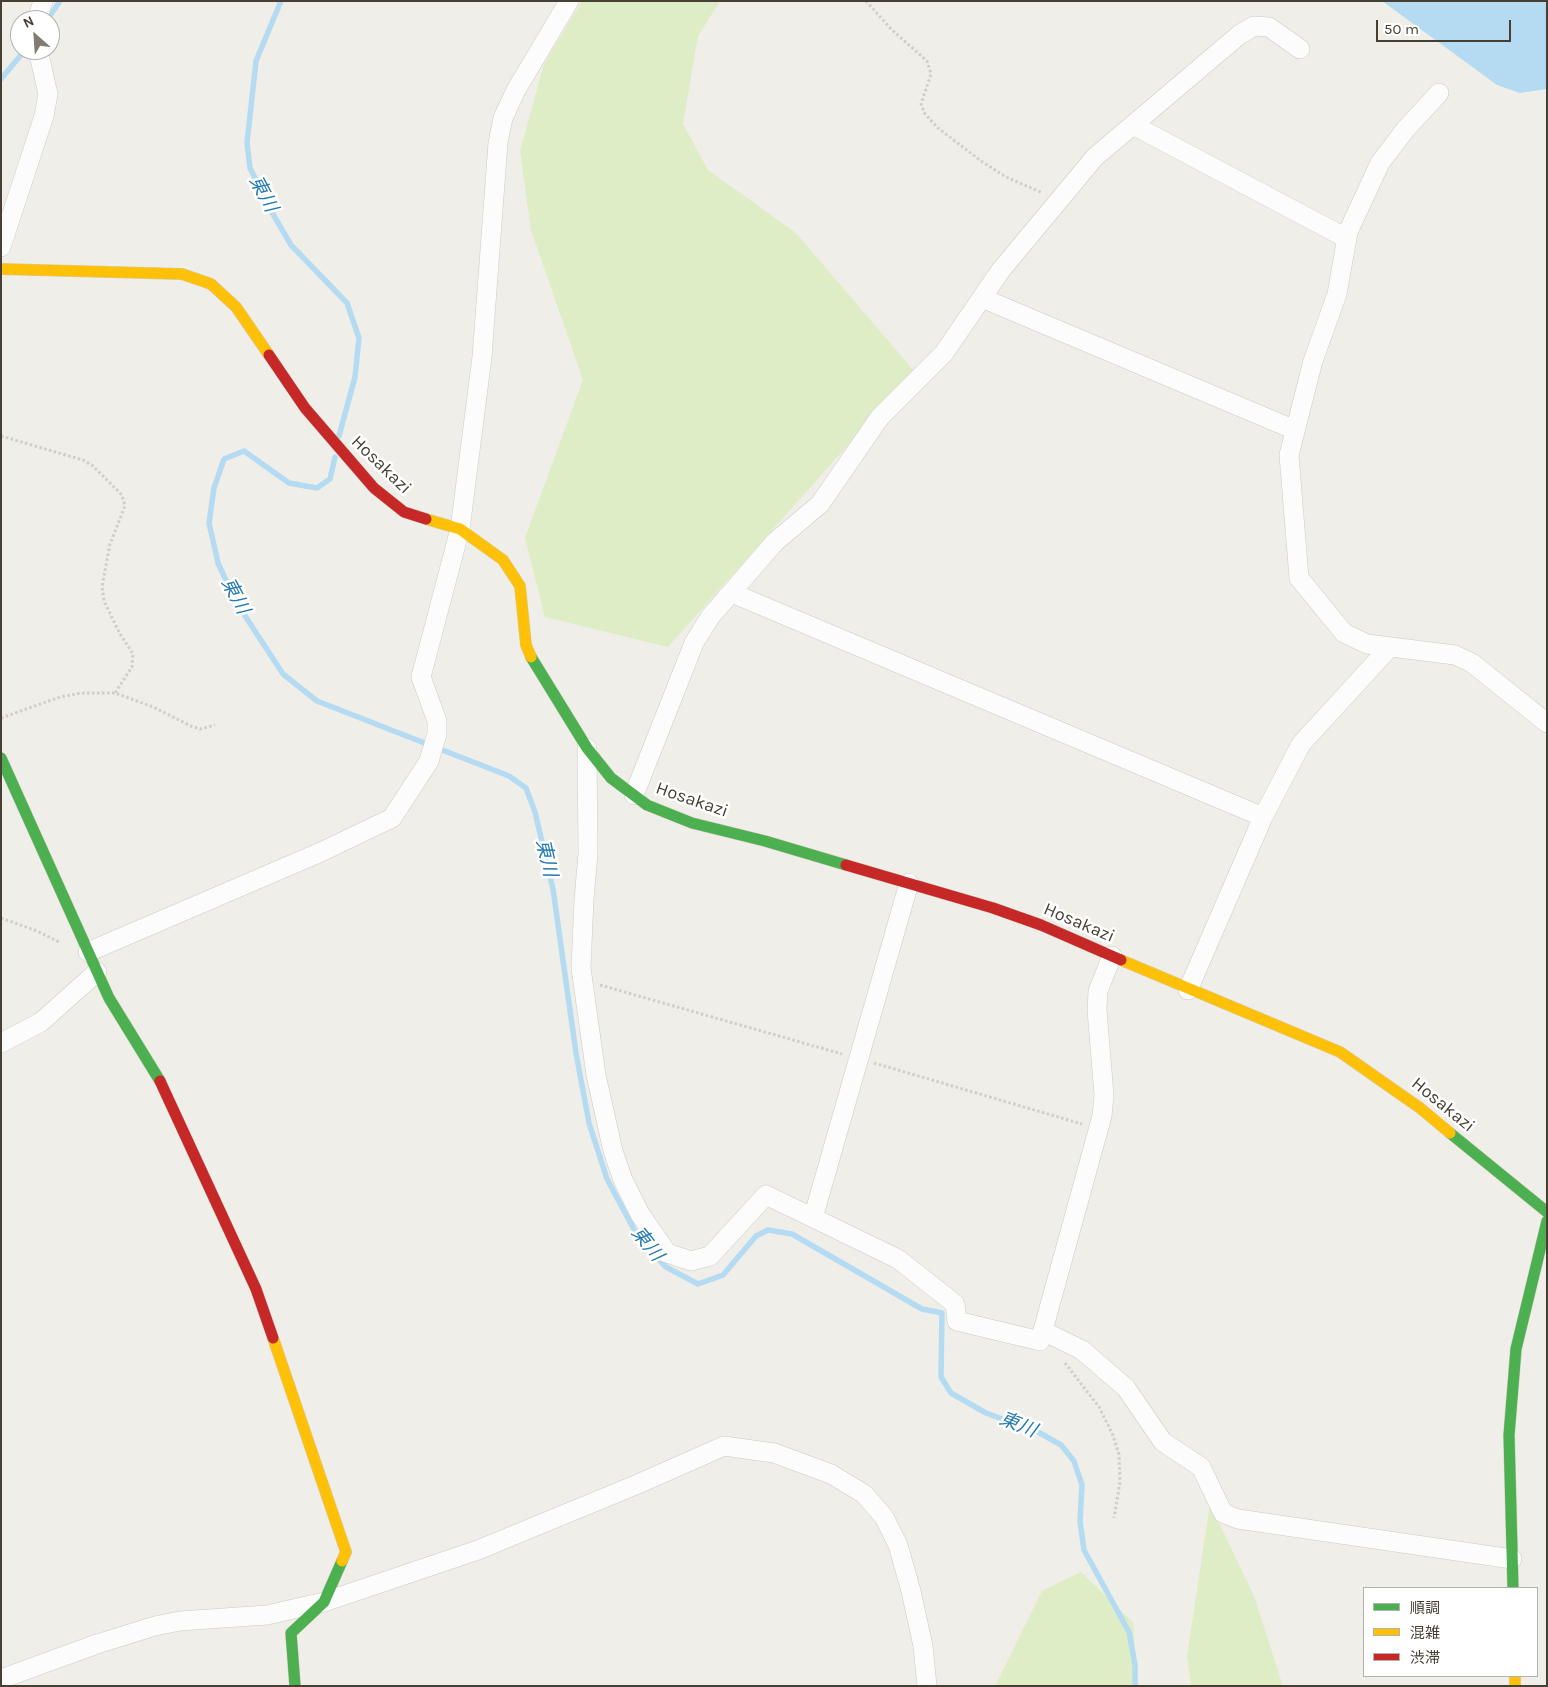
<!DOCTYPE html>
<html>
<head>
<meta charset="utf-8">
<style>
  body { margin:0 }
  #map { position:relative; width:1548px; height:1687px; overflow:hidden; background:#f0eee8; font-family:Karla,"Noto Sans JP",sans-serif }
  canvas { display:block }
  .frame { position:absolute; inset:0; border:2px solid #473f34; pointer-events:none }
  .legend { position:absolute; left:1363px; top:1587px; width:175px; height:90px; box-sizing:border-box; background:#fff; border:1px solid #b5b2ae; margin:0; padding:6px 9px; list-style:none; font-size:15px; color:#473f34 }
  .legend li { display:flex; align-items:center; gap:10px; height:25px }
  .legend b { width:25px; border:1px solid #b5b2ae }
  .north { position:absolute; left:10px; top:10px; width:50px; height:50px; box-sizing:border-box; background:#fff; border:1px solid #b5b2ae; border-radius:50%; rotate:334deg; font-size:14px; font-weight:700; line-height:20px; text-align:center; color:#473f34 }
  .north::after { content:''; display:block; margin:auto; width:18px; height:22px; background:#827c73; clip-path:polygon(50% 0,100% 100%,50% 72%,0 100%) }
  .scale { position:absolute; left:1376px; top:20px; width:135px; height:22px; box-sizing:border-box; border:2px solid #473f34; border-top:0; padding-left:6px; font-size:15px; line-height:18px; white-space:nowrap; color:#473f34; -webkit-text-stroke:4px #fff; paint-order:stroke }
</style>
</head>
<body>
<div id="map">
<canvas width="1548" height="1687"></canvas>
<div class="frame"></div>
<ul class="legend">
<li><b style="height:6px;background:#4caf50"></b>順調</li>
<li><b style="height:6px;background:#ffc107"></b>混雑</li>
<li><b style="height:6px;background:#c62828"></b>渋滞</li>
</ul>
<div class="north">N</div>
<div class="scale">50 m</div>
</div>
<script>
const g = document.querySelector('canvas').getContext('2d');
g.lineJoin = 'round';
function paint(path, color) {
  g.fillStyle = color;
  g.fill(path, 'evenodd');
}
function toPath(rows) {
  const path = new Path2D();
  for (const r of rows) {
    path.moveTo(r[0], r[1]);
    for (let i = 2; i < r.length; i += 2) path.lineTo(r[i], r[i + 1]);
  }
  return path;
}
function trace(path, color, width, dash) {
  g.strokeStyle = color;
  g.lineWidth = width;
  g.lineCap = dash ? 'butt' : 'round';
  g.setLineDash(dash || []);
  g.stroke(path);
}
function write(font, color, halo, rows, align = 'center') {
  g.font = font + ' Karla,"Noto Sans JP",sans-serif';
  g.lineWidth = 5;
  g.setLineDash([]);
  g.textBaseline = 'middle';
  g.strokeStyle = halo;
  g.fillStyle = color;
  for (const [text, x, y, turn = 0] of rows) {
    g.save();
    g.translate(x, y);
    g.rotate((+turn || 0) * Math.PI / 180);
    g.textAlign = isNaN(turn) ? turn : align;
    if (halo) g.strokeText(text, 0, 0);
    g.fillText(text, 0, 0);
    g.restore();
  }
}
paint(toPath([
  [582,1,720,1,698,36,683,124,708,170,796,233,914,371,668,647,545,617,525,538,583,380,531,230,520,151,544,64],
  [1210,1504,1254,1596,1283,1686,1191,1686,1187,1656],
  [1081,1572,1133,1622,1138,1686,995,1686,1042,1591]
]), '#deedc5');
paint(toPath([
  [1382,1,1547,1,1547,89,1520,93,1497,85]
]), '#b4dbf2');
trace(toPath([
  [281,1,256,61,247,143,250,168,270,209,291,245,347,303,359,338,355,377,339,436],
  [47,20,60,1],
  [1,79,25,50],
  [335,457,330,479,317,488,289,483,244,451,224,459,214,488,209,523,218,563,236,602,283,674,317,701,509,776,526,788,535,812,553,889,576,1053,589,1123,607,1179,638,1237,666,1267,698,1284,723,1275,756,1236,768,1230,792,1234,922,1309,942,1313,941,1377,951,1393,986,1413,1040,1433,1061,1445,1074,1461,1082,1485,1080,1521,1084,1550,1129,1632,1135,1665,1135,1686]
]), '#b4dbf2', 5.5);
const street = toPath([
  [37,20,43,1],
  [1439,93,1405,130,1380,163,1348,232,1337,294,1313,361,1289,455,1299,578,1344,633,1367,644,1455,655,1472,663,1547,723],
  [1133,125,1346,238],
  [1,247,44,116,48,94,38,50],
  [982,298,1295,430],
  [732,593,1263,817],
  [587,748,588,854,584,899,581,968,596,1075,613,1151,623,1180,640,1214,667,1253,691,1261,710,1256,766,1195,898,1259,955,1304,957,1321,1040,1341,1102,1116,1104,1095,1097,1010,1098,991,1112,956],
  [634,795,694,643,710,617,775,542,820,504,880,417,944,353,1001,270,1095,157,1239,35,1254,26,1269,27,1300,49],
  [88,952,321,852,392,818,429,761,437,734,437,721,421,677,460,529,482,357,498,143,503,118,516,90,569,1],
  [1188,990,1263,817,1301,744,1390,647],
  [1,1043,41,1022,97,972],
  [813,1218,909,883],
  [1043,1331,1082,1350,1126,1388,1163,1442,1201,1467,1223,1513,1238,1519,1512,1559],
  [1,1679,97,1644,155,1626,180,1621,267,1615,324,1602,478,1550,638,1484,724,1446,774,1453,831,1474,864,1494,884,1517,898,1545,911,1591,923,1646,927,1686]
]);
const fast = toPath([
  [531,657,587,748,611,778,647,805,692,823,765,841,846,865],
  [1,758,109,998,160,1081],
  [1450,1133,1547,1212],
  [1513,1588,1509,1435,1516,1349,1547,1221],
  [295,1686,291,1633,324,1602,342,1561]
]);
const slow = toPath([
  [1,269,182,274,211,284,236,307,269,355],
  [426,519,460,529,503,560,520,586,526,645,531,657],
  [1121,960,1340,1052,1420,1108,1450,1133],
  [273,1338,346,1552,342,1561],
  [1515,1676,1515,1686]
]);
const jam = toPath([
  [269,355,305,408,374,488,404,512,426,519],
  [846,865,993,908,1041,925,1121,960],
  [160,1081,256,1289,273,1338]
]);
trace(street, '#cdcac4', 20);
trace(fast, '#d0cbbe', 12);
trace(slow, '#d0cbbe', 12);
trace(jam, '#d0cbbe', 12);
trace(toPath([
  [866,1,891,29,927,61,931,74,921,104,925,114,938,128,981,161,1006,177,1043,193],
  [1,436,83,460,93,466,122,495,125,506,110,544,102,587,104,601,120,634,133,654,132,667,115,693],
  [1,718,60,697,81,693,115,693,153,707,191,726,200,729,215,725],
  [1,918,37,931,61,943],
  [600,985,842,1054],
  [874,1063,1082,1124],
  [1065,1363,1099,1407,1112,1433,1119,1454,1120,1482,1114,1518]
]), '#d1cec9', 3, [2.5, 2.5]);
trace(street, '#fdfcfc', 19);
trace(fast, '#4caf50', 11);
trace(slow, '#ffc107', 11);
trace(jam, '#c62828', 11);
write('18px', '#473f34', '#fff', [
  ["Hosakazi",381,465,44],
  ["Hosakazi",692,800,19],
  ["Hosakazi",1079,923,23],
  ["Hosakazi",1443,1105,39]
]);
write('italic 19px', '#227ab3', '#fff', [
  ["東川",263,194,62],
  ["東川",235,596,62],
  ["東川",546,858,77],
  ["東川",647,1244,51],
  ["東川",1018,1425,22]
]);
</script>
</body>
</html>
